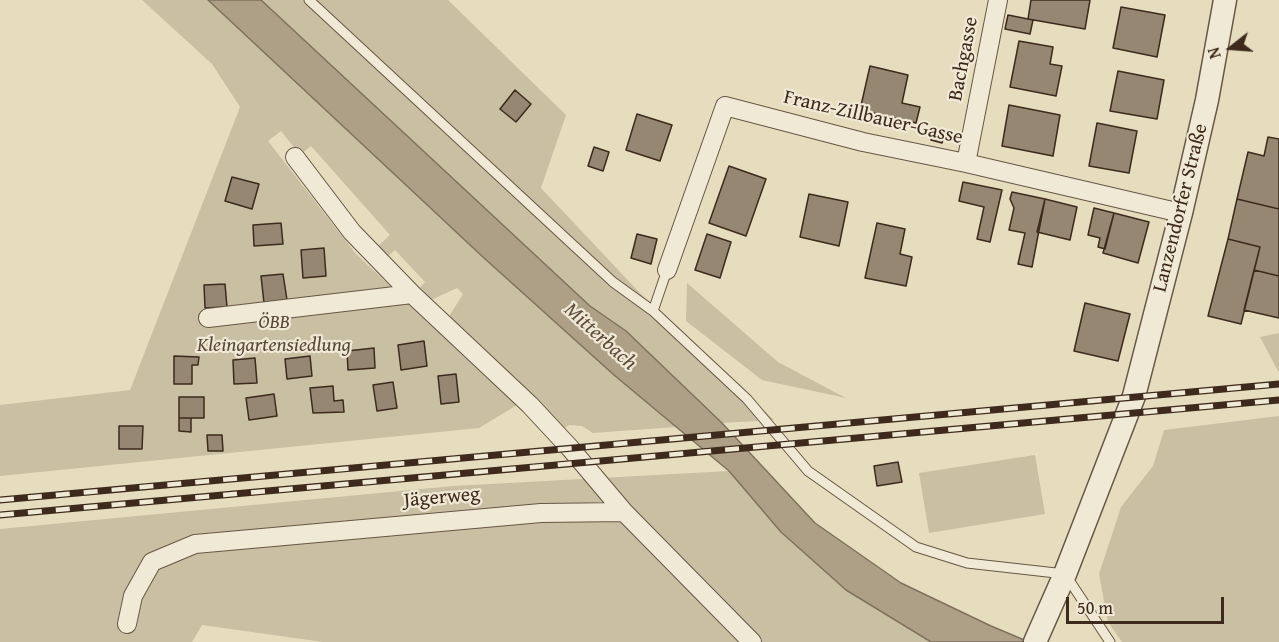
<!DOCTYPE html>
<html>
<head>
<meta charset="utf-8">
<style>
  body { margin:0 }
  #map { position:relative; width:1279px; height:642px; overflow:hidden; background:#e6ddbe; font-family:"Gentium Book Plus",serif }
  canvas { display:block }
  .north { position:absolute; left:1201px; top:18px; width:60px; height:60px; -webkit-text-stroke:4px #efe9d5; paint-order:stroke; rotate:253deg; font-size:16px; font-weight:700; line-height:24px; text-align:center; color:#3d2a1d }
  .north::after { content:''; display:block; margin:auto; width:21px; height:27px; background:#3d2a1d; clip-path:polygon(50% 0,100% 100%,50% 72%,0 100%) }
  .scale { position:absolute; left:1066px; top:597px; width:158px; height:27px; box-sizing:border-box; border:3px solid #3d2a1d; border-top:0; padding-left:8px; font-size:18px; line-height:21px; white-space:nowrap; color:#3d2a1d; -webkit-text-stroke:4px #efe9d5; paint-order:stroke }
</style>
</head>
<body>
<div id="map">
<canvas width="1279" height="642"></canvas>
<div class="north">N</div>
<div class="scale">50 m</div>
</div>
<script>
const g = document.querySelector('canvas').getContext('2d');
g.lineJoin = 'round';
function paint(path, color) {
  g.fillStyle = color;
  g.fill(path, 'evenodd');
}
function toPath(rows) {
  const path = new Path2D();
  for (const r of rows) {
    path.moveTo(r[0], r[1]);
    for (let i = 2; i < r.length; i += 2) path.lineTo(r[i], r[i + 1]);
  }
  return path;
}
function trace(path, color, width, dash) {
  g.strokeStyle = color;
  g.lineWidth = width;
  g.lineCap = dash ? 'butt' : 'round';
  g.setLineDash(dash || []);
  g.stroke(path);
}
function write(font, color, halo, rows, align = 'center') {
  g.font = font + ' "Gentium Book Plus",serif';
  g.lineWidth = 4.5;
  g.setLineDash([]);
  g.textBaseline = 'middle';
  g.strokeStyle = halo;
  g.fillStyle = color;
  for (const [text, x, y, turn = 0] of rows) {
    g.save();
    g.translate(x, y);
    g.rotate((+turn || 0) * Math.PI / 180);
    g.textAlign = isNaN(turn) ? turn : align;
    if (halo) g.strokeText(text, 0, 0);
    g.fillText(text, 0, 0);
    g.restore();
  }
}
paint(toPath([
  [142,0,208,0,484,258,614,375,676,427,593,433,582,426,569,425,561,431,448,318,463,294,457,288,431,300,416,291,425,282,395,250,385,259,375,249,390,235,311,146,300,155,281,131,268,141,356,254,517,405,479,428,0,476,0,405,130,390,240,107,212,64],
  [261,0,448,0,566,115,541,188,639,292,774,420,722,423,626,331,590,306],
  [687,283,778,362,846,398,762,380,686,321],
  [1279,333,1279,371,1278,371,1260,337],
  [1279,416,1279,642,1122,642,1108,622,1099,574,1121,507,1153,466,1164,430],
  [1035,455,1045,514,929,533,919,473],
  [729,471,781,532,846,590,931,642,323,642,202,625,192,642,0,642,0,529,453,486]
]), '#c9bfa3');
const water = toPath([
  [208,0,261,0,590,306,626,331,722,423,815,523,901,583,991,626,1029,642,931,642,846,590,781,532,729,471,614,375,484,258,208,0]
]);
paint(water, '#ada087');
trace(water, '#80715d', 1.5);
const building = toPath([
  [1031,0,1090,0,1085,29,1028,19,1031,0],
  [1121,7,1165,15,1157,57,1113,48,1121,7],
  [1008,15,1033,20,1030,34,1005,29,1008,15],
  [1019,41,1053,47,1050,64,1062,66,1056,96,1010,87,1019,41],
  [870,66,908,75,902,103,920,107,916,123,860,110,870,66],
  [1118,71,1164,80,1157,119,1110,111,1118,71],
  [515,90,531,104,516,122,500,109,515,90],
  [1009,105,1060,115,1053,156,1002,146,1009,105],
  [637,114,672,125,660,161,626,150,637,114],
  [1097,123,1137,131,1129,173,1089,166,1097,123],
  [933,128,945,131,942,143,931,140,933,128],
  [1268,137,1279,139,1279,209,1237,199,1248,152,1264,156,1268,137],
  [594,147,609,152,603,171,588,166,594,147],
  [729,166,766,179,746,236,709,223,729,166],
  [232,177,259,184,252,209,225,201,232,177],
  [963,182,1002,190,990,242,977,239,984,207,959,201,963,182],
  [1012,192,1045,199,1032,267,1018,264,1025,233,1009,230,1014,208,1010,199,1012,192],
  [809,194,848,202,839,246,800,237,809,194],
  [1045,199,1077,207,1070,240,1037,232,1045,199],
  [1237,199,1279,209,1279,276,1254,270,1260,247,1228,239,1237,199],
  [1094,208,1114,213,1105,249,1098,247,1100,238,1088,235,1094,208],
  [1114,213,1149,222,1138,263,1103,253,1114,213],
  [281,223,283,244,254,246,253,225,281,223],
  [877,223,905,229,900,254,912,257,906,286,865,278,877,223],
  [637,234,657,239,651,264,631,258,637,234],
  [707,234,731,242,720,278,695,270,707,234],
  [1228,239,1260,247,1241,324,1208,316,1228,239],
  [324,248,326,276,303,278,301,250,324,248],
  [1254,270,1279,276,1279,318,1244,310,1254,270],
  [283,274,287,300,264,303,261,276,283,274],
  [225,284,227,307,205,308,204,285,225,284],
  [1085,303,1130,314,1118,361,1074,351,1085,303],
  [424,341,427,366,401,370,398,345,424,341],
  [374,348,375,368,348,370,347,351,374,348],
  [174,356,199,357,198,365,192,365,192,384,174,384,174,356],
  [310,356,312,376,287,379,285,359,310,356],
  [255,358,257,383,234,384,233,360,255,358],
  [456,374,459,402,441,404,438,376,456,374],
  [393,382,397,408,377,411,373,385,393,382],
  [333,386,334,401,343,400,344,412,313,413,310,388,333,386],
  [274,394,277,416,249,420,246,398,274,394],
  [179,397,204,397,204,418,179,418,179,397],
  [179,418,191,418,191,432,179,431,179,418],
  [119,426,143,426,142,449,119,449,119,426],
  [207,435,222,435,223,451,208,451,207,435],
  [898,462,902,482,877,486,874,466,898,462]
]);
paint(building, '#958771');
trace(building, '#3d2a1d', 1.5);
const service = toPath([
  [309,0,613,282,653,311,747,399,808,471,916,547,967,563,1065,574,1110,642],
  [653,311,667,270]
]);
const minor = toPath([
  [295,157,352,232,412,294,530,405,570,448,624,512,752,642],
  [966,163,998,0],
  [667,270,725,106,863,142,966,163,1181,213],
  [208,318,412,294],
  [127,624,133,596,152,562,195,544,541,513,624,512]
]);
const tertiary = toPath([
  [1035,642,1065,574,1134,396,1181,213,1207,100,1225,0]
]);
trace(service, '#675745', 11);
trace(minor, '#675745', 20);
trace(tertiary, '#675745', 25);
trace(service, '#efe9d5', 9);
trace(minor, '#efe9d5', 18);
trace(tertiary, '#efe9d5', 22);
const rail = toPath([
  [0,500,1279,384],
  [0,515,1279,400]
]);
trace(rail, '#3d2a1d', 7);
trace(rail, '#efe9d5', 4.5, [14]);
write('20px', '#3d2a1d', '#efe9d5', [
  ["Bachgasse",964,59,-79],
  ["Franz-Zillbauer-Gasse",873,118,13],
  ["Lanzendorfer Straße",1181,208,-76],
  ["Jägerweg",442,498,-5]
]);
write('italic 20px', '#594838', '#efe9d5', [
  ["ÖBB",274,323],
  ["Kleingartensiedlung",274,346]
]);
write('italic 21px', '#5f4d3d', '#efe9d5', [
  ["Mitterbach",600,337,42]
]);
</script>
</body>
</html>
